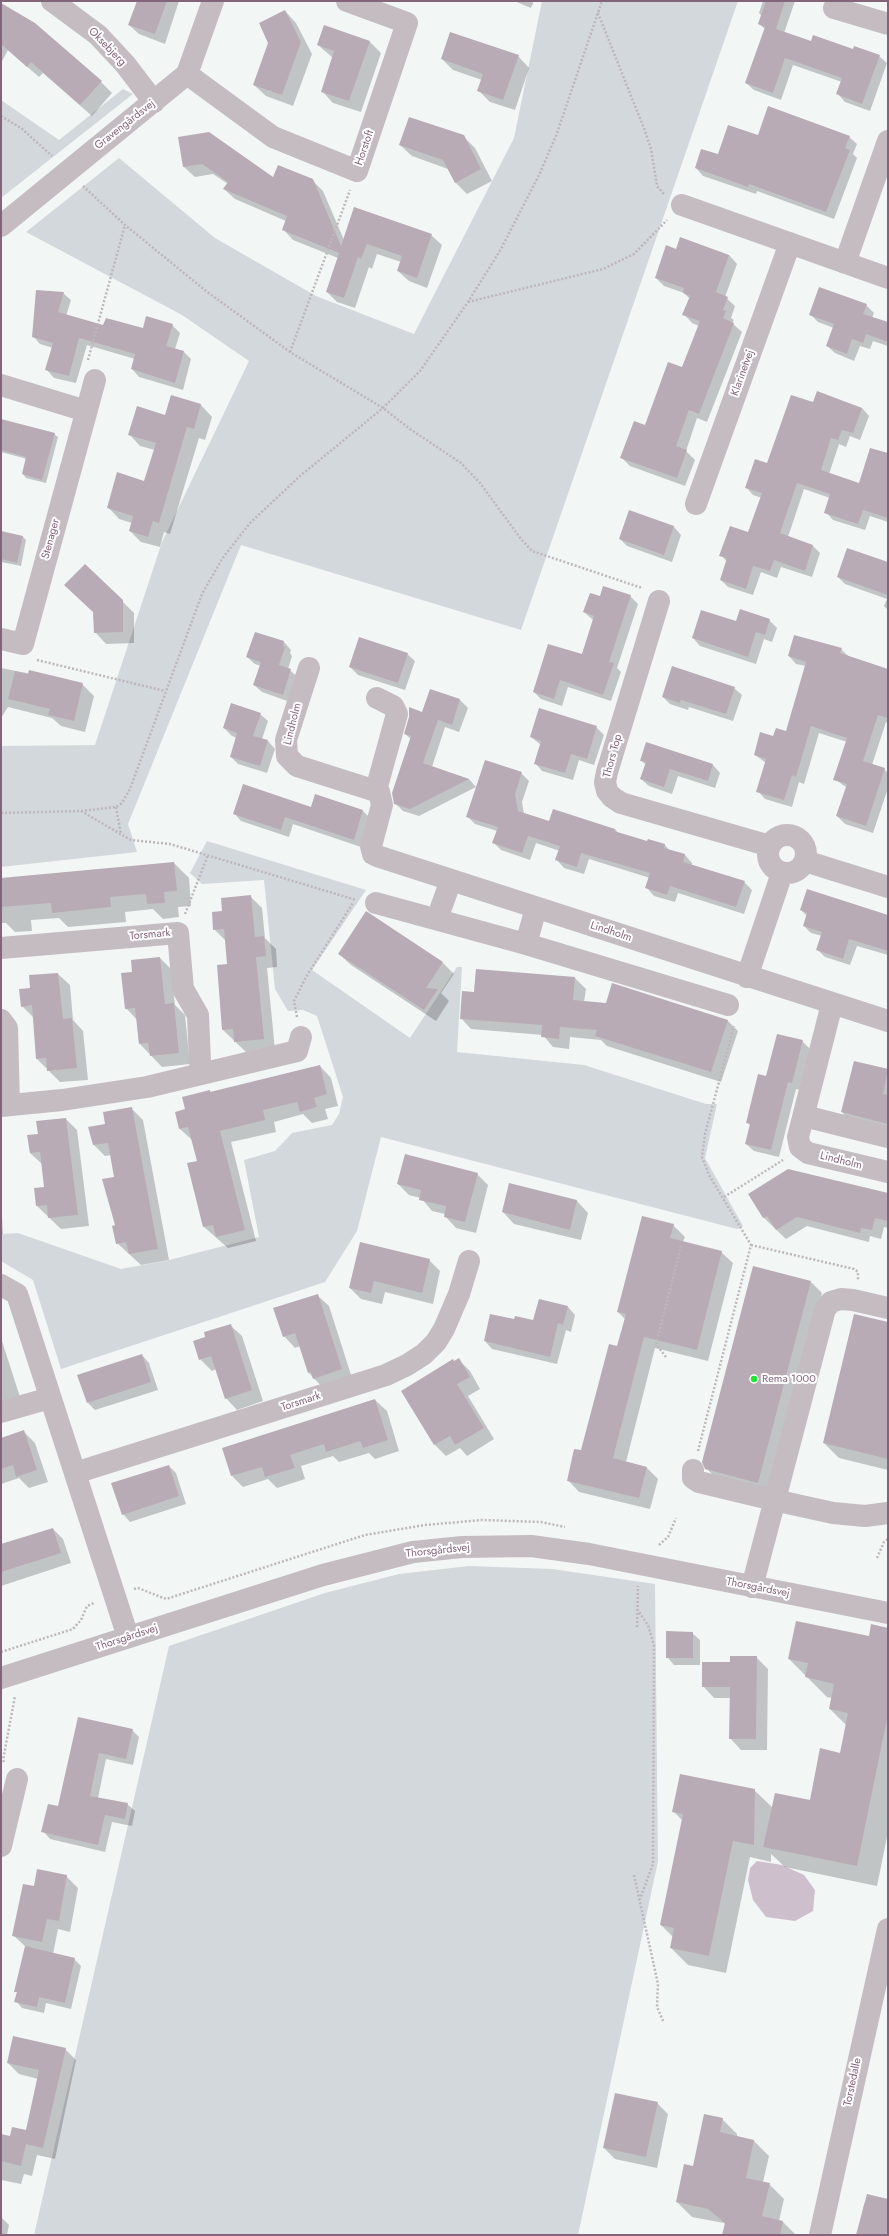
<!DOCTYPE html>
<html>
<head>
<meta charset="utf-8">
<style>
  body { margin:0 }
  #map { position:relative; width:889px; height:2236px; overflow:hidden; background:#f2f6f5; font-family:Jost,sans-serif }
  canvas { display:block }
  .frame { position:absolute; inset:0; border:2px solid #84647a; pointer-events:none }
</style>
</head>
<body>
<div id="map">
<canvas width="889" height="2236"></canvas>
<div class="frame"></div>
</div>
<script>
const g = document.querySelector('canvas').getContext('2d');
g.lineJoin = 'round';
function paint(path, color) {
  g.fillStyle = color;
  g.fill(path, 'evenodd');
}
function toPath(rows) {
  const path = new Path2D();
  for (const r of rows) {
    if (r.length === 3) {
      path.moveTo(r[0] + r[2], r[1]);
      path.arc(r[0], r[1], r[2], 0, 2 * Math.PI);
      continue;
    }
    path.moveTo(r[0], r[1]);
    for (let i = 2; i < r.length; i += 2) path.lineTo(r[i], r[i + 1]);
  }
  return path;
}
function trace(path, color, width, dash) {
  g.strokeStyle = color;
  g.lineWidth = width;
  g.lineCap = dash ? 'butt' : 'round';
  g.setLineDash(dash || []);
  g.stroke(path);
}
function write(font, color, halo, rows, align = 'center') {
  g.font = font + ' Jost,sans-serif';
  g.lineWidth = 4;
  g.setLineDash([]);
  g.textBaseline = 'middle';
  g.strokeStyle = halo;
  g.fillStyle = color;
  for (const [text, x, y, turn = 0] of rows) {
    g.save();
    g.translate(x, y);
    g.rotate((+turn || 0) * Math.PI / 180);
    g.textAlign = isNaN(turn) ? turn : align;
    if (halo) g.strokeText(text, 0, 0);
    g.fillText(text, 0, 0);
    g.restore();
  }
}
paint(toPath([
  [542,1,738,1,521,630,241,545,128,824,137,852,1,867,1,746,95,745,162,542,249,361,182,315,26,232,119,158,215,238,316,296,414,334,514,138],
  [123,89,133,94,1,198,1,100,59,140],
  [207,841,366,890,312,970,410,1038,457,967,462,967,457,1052,584,1065,706,1104,717,1104,705,1158,743,1226,737,1229,381,1137,357,1231,325,1282,61,1369,33,1280,1,1261,1,1234,18,1233,121,1269,165,1261,259,1237,244,1160,275,1151,292,1133,332,1125,339,1114,343,1097,317,1016,303,1010,288,1011,275,989,264,880,202,884,190,873],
  [469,1566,552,1569,655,1584,658,1861,578,2235,34,2235,169,1646,325,1593,399,1574]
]), '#d3d8dd');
paint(toPath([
  [757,1861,782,1865,804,1875,815,1890,813,1911,795,1921,766,1917,753,1900,748,1880,750,1868]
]), '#cebfcc');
paint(toPath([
  [138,1,179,1,165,44,139,34,129,25],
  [514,1,534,1,531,8],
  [763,1,795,1,784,33,811,43,879,56,887,63,870,111,845,102,838,94,842,82,793,65,781,100,754,90,746,83,765,29,759,24,762,16,759,13],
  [1,4,101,82,112,93,92,116,43,73,39,77,8,50,1,63],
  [285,11,296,23,312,54,293,106,266,96,254,85],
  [369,41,381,53,361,112,333,103,322,91,333,58,318,45],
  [518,56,529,68,515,110,490,102,479,91,482,80,453,70,442,59],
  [463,136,475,148,492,181,467,194,455,182,448,169,412,156,400,145],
  [758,136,849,137,857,144,853,154,857,158,834,219,757,191,756,194,703,176,696,168],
  [179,138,274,179,312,180,323,191,344,240,431,235,442,245,427,288,409,281,398,271,401,262,377,254,372,269,369,267,355,308,337,302,327,292,338,258,293,240,283,229,286,221,235,199,224,189,228,184,213,174,195,177,184,167],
  [677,250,729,255,737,264,725,297,735,306,731,318,734,320,732,323,742,332,707,422,697,418,686,451,695,460,685,486,630,466,621,457,646,426,682,368,699,326,692,323,684,314,690,299,684,293,664,286,656,278],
  [63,293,71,300,66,316,104,326,143,330,172,325,180,333,175,349,184,352,191,359,183,390,139,377,132,369,135,359,87,345,76,383,54,378,47,370,53,348,40,344,33,336],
  [866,305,874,313,872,318,888,324,888,346,873,341,870,349,860,346,854,361,835,353,827,346,834,328,818,322,810,314],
  [171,396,201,405,212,417,205,440,199,438,170,534,164,532,160,547,141,542,130,531,132,523,119,519,108,507,145,482,155,450,140,446,129,434,165,416],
  [813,403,862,408,869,416,860,440,850,436,846,447,839,444,829,474,860,484,888,451,888,522,870,516,865,530,833,520,826,512,830,498,804,489,788,537,813,546,820,553,812,577,781,567,777,578,761,572,753,595,728,587,721,580,727,562,721,555,749,534,762,498,753,495,746,487,767,464],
  [1,420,54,434,58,437,46,483,26,478,23,474,27,459,1,452],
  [629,512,674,527,681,535,672,562,627,546,620,539],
  [1,532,23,537,26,540,21,566,1,562],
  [888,564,888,610,884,606,887,599,845,584,838,577],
  [630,596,638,604,617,668,621,672,611,701,568,687,562,706,541,699,534,692,582,655,593,620,584,612,600,597],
  [122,601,134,613,134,643,106,644,95,632,94,612],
  [769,620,777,628,772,642,764,639,756,664,700,646,693,638,737,622],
  [284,642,291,650,290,653,292,656,288,669,298,677,290,702,262,692,254,685,261,666,255,664,247,657],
  [841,649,849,657,888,670,888,723,886,722,872,765,884,769,888,773,888,788,873,833,845,824,837,816,847,788,835,779,847,742,819,733,804,784,799,782,792,807,765,799,758,791,766,763,755,755,774,738,787,732,806,666,796,664,789,656],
  [407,654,415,661,405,690,358,675,350,667],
  [1,668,82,684,94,696,85,732,61,726,52,718,8,707,1,718],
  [734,688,742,695,733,721,689,707,688,710,670,704,663,697],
  [431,690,460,700,468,708,459,732,445,727,432,767,469,779,476,787,419,816,403,811,395,803,411,739,405,734,423,713],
  [260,714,268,721,262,739,268,741,275,749,267,773,238,764,231,757,237,738,232,736,224,728],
  [596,727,604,735,594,765,579,760,573,780,542,771,535,763,541,745,531,737],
  [647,744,713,765,720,773,715,788,678,776,672,794,649,786,641,779,646,765,641,760],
  [521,773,529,781,522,802,524,814,550,822,615,829,619,834,648,843,664,844,670,851,685,855,692,863,692,865,744,882,752,890,744,914,678,893,675,902,654,896,647,888,650,878,589,859,584,874,564,868,557,860,560,851,536,843,530,860,501,850,494,843,497,831,475,824,468,817],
  [316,796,363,811,370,818,361,847,293,824,289,837,241,821,234,813,312,808],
  [174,863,189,878,191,906,178,907,179,917,163,919,153,909,125,912,126,922,68,927,59,918,31,920,32,931,15,932,6,923,1,923,1,879],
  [250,896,262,908,265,938,276,949,277,967,267,968,275,1050,247,1053,223,1030,218,966,228,965,226,941,214,929,223,912],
  [801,910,888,916,888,955,857,946,850,965,825,957,818,950,822,936,811,933,804,926,807,916],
  [339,954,443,963,454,974,441,993,449,1001,436,1021,351,965],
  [160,958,171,969,175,1005,185,1015,190,1064,162,1067,139,1043,137,1020,126,1008,134,973],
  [476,970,575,978,586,989,584,1002,727,1020,738,1031,721,1082,607,1046,601,1040,570,1037,569,1049,553,1047,543,1035,471,1029,461,1018,474,993],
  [58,974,70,985,73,1020,83,1031,88,1080,60,1082,37,1059,34,1018,22,1006,31,989,30,976],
  [802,1041,810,1049,800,1090,796,1089,779,1157,754,1151,746,1144,751,1126,748,1123,767,1077],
  [855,1062,888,1069,888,1130,850,1121,842,1112],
  [320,1066,331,1078,338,1106,325,1109,328,1119,312,1123,303,1114,274,1122,276,1132,231,1142,256,1241,228,1248,204,1227,198,1162,192,1140,180,1129,187,1110,210,1091,212,1093],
  [131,1108,143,1120,169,1260,141,1265,117,1243,116,1178,111,1155,105,1156,94,1145,89,1128,106,1125],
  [66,1119,77,1130,89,1226,61,1229,37,1206,46,1188,42,1164,30,1153,28,1136,39,1135],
  [477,1174,488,1185,476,1233,456,1228,445,1216,445,1214,432,1211,421,1198,409,1195,398,1184],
  [749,1194,888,1194,888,1228,884,1227,881,1239,870,1236,869,1242,807,1226,786,1239,764,1218],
  [1,1201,3,1234,1,1234],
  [577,1201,588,1213,581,1240,514,1224,503,1212],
  [673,1225,685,1237,683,1242,721,1252,733,1263,708,1361,655,1348,626,1462,646,1467,658,1479,650,1509,579,1492,568,1480,582,1451,618,1348,625,1319,618,1312],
  [429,1260,440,1271,433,1304,385,1292,382,1304,361,1299,350,1288],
  [811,1282,822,1293,769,1494,718,1480,706,1468],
  [317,1295,329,1306,353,1381,325,1390,309,1373,300,1346,295,1348,284,1336],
  [568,1307,575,1315,571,1332,566,1330,557,1364,492,1349,485,1341,515,1320,534,1321],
  [888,1323,888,1470,839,1458,824,1443],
  [230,1325,242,1336,263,1401,237,1410,226,1398,216,1369,212,1371,200,1359,206,1337],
  [1,1338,20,1397,1,1403],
  [142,1355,149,1363,158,1390,95,1410,88,1403],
  [459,1360,470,1371,480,1389,468,1396,494,1439,467,1456,460,1448,446,1456,435,1445,402,1391],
  [375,1400,387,1411,399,1451,375,1459,369,1453,339,1462,333,1456,301,1466,305,1479,277,1488,268,1479,243,1487,232,1476],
  [24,1432,35,1443,48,1482,29,1488,19,1478,1,1484,1,1439],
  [169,1466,176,1473,186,1504,130,1522,123,1514],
  [53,1529,63,1539,71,1563,1,1586,1,1545],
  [888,1629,888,1832,877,1886,785,1867,771,1854,771,1862,750,1857,726,1973,688,1965,671,1948,673,1937,661,1925,683,1821,673,1811,754,1790,773,1808,811,1801,841,1754,846,1725,830,1709,832,1698,827,1697,789,1659,870,1637],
  [692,1633,700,1640,700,1665,674,1665,667,1657],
  [756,1657,768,1669,767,1750,741,1750,730,1738,731,1698,714,1698,703,1686,731,1663],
  [79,1718,132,1730,139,1737,133,1765,106,1759,98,1798,127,1804,135,1811,132,1826,112,1822,105,1852,50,1839,43,1831,59,1807],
  [66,1876,78,1888,70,1932,58,1929,53,1954,74,1959,81,1966,71,2009,46,2003,44,2013,22,2008,16,2001,17,1993,16,1991,26,1947,13,1935,34,1887],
  [65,2049,76,2060,55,2159,37,2155,32,2176,24,2174,21,2184,1,2180,1,2135,11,2137,26,2131,38,2079,19,2074,8,2063],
  [657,2103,668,2114,657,2168,615,2159,604,2148],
  [722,2119,737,2134,737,2137,754,2141,769,2156,763,2182,769,2184,784,2199,779,2221,783,2222,796,2235,723,2235,726,2225,724,2223,692,2217,677,2202,694,2167],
  [888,2200,888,2235,858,2235,864,2204],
  [1,2217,9,2225,7,2235,1,2235]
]), '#0003');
paint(toPath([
  [137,1,167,1,155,34,128,25],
  [766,1,785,1,776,29,811,41,813,35,853,49,854,46,880,55,862,104,836,94,842,78,785,58,773,93,745,83,765,27,758,24],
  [1,3,35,23,102,81,80,105,31,62,27,67,1,44],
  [285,10,301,42,282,95,253,85,268,43,259,23],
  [324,25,370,41,349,101,321,92,334,51,317,45],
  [450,32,519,55,503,100,477,91,483,74,441,59],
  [768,106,850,136,845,148,850,150,826,212,749,184,748,187,695,168,701,149,718,154,728,125,758,135],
  [409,117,464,135,481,169,455,183,443,160,399,145],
  [209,132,273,177,278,165,313,179,341,246,354,207,432,234,417,278,397,271,402,256,367,244,361,259,358,257,344,298,326,292,339,253,282,230,287,216,223,189,228,182,202,164,183,167,178,137],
  [680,237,729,255,716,292,728,297,723,310,726,311,723,318,734,323,699,414,689,410,676,446,687,450,677,478,620,458,634,421,645,425,668,362,682,367,700,321,682,315,690,296,683,293,684,288,655,278,666,245,676,249],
  [819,287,867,304,863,314,888,322,888,342,866,334,863,343,852,339,847,354,826,346,834,324,809,315],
  [36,290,64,292,58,312,103,325,106,318,143,328,146,316,173,324,166,346,184,351,175,383,131,369,135,354,79,338,69,376,45,370,53,343,32,337],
  [817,391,862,408,853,433,842,430,838,440,831,438,821,470,859,483,870,448,888,453,888,518,863,510,858,524,824,513,830,494,797,483,780,533,813,545,805,571,774,560,770,571,753,566,746,589,720,580,727,558,719,556,730,526,748,532,762,493,745,488,755,459,767,463,791,395,813,402],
  [171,395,201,404,194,429,187,427,159,523,153,521,148,537,129,531,133,516,107,508,117,472,144,481,156,443,128,435,137,406,165,415],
  [1,419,55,433,42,480,22,474,26,457,1,450],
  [629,510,674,526,664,555,619,539],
  [1,531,23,536,17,563,1,559],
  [847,548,888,562,888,595,837,577],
  [85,564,123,600,123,632,94,633,93,612,64,585],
  [603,586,631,595,609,662,614,663,603,695,560,680,554,699,533,692,548,644,582,654,594,616,583,612,590,593,600,596],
  [740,609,770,619,765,635,756,632,748,657,692,638,701,610,736,621],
  [255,632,284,641,283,646,285,647,279,665,291,669,283,695,253,685,261,662,246,657],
  [794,635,842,648,840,653,888,669,888,718,878,715,863,761,885,768,866,826,836,816,847,784,833,780,847,738,811,726,796,777,792,775,784,800,756,792,766,759,754,755,760,732,773,736,776,728,786,731,806,662,788,656],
  [359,637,408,653,398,683,349,667],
  [672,666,735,687,726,714,681,700,680,703,662,697],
  [29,670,83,683,74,721,48,715,50,709,8,699,15,671,28,674],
  [430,689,460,699,452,725,438,720,423,763,469,779,410,809,394,804,392,793,411,736,404,734,409,717,409,707,422,712],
  [231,703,261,713,253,736,268,740,260,766,230,757,237,733,223,728],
  [539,708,597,726,587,759,571,754,565,773,534,764,541,741,530,737],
  [646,742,713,764,708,781,670,769,664,787,640,779,646,762,640,761],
  [485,760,522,772,515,794,518,811,549,821,553,809,615,829,614,831,647,841,648,839,665,844,664,848,685,854,683,862,745,881,736,907,670,886,667,895,645,888,650,873,581,853,577,867,555,860,560,846,528,836,522,853,492,843,498,827,466,817],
  [243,784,311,807,315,794,363,810,354,840,285,817,281,830,233,814],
  [174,862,177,891,164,892,165,903,147,904,146,894,110,897,111,907,52,913,51,903,1,907,1,878],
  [807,889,888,915,888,951,849,939,843,959,816,950,822,932,803,926,807,913,800,910],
  [251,895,255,937,264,936,266,956,256,957,264,1039,234,1042,233,1029,222,1030,217,965,227,964,224,929,213,930,212,912,222,911,221,898],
  [366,911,443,962,426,988,438,989,424,1010,338,954],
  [160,957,165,1004,174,1003,179,1053,150,1056,148,1043,139,1044,135,1008,125,1009,121,973,132,972,131,960],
  [476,969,575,977,573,1000,606,1003,612,983,728,1020,711,1072,595,1036,597,1030,560,1027,559,1039,541,1037,542,1025,460,1019,462,991,474,992],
  [58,973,63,1019,72,1018,77,1068,47,1071,46,1058,36,1059,32,1005,21,1007,19,989,30,988,29,975],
  [777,1034,803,1040,792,1083,788,1082,771,1150,745,1144,750,1124,746,1123,758,1074,766,1076],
  [854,1061,888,1069,883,1094,888,1095,888,1124,841,1112],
  [320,1065,327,1094,314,1098,317,1107,300,1112,297,1102,263,1110,265,1120,220,1131,245,1230,216,1237,213,1225,203,1227,187,1163,197,1161,188,1127,179,1129,175,1112,185,1109,182,1097,210,1090,210,1092],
  [132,1107,158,1249,129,1254,126,1242,116,1244,112,1226,115,1225,102,1179,114,1177,108,1143,93,1145,88,1127,105,1124,103,1112],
  [66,1118,78,1215,48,1218,47,1205,36,1206,34,1188,44,1187,40,1152,30,1153,27,1135,38,1134,36,1121],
  [405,1154,478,1173,465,1222,444,1217,446,1206,419,1200,421,1190,397,1184],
  [788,1169,888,1193,888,1221,875,1218,872,1230,861,1228,860,1233,797,1217,776,1230,767,1216,763,1218,748,1194],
  [509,1183,577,1200,570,1230,502,1212],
  [642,1216,674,1224,670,1238,722,1251,697,1350,644,1337,613,1458,647,1467,639,1498,567,1481,574,1449,581,1450,609,1344,617,1346,626,1314,617,1312],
  [360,1242,430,1259,422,1293,374,1281,371,1293,349,1288],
  [753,1266,811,1281,758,1483,705,1469,702,1462],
  [318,1294,342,1369,313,1379,311,1372,308,1373,295,1333,283,1337,273,1308],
  [539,1299,568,1306,563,1325,558,1323,550,1357,484,1341,490,1314,514,1319,515,1316,533,1320],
  [854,1314,888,1322,888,1459,823,1443],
  [231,1324,252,1390,225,1399,211,1356,199,1360,193,1341,205,1337,204,1332],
  [142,1354,151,1382,87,1403,77,1375],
  [459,1358,470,1377,457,1384,484,1428,455,1445,450,1436,434,1445,401,1391,453,1359,454,1361],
  [375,1399,388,1440,363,1448,360,1441,326,1452,324,1444,290,1455,295,1468,265,1477,262,1467,231,1476,222,1448],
  [24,1430,37,1470,16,1477,13,1465,1,1469,1,1438],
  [169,1465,179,1496,122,1515,111,1483],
  [53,1528,61,1553,1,1572,1,1544],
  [796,1621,869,1636,871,1624,888,1628,888,1714,857,1866,763,1847,775,1793,810,1800,820,1748,840,1753,848,1713,829,1709,834,1684,805,1677,808,1663,788,1659],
  [666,1631,693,1632,693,1658,666,1658],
  [730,1656,757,1656,756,1739,729,1739,730,1687,702,1687,702,1662,730,1662],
  [78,1717,133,1729,126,1759,99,1753,90,1796,128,1803,125,1819,105,1815,98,1845,41,1832,48,1804,58,1806],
  [680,1774,755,1789,754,1845,733,1841,709,1956,670,1948,674,1928,660,1925,683,1814,672,1812],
  [37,1869,67,1875,59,1921,47,1919,42,1942,12,1936,23,1884,34,1886],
  [25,1946,75,1958,65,2003,39,1997,37,2007,14,2002,17,1992,14,1992],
  [13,2036,66,2048,43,2148,26,2144,21,2166,1,2161,1,2134,10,2136,12,2127,26,2130,39,2070,7,2063],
  [615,2093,658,2102,646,2157,603,2148],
  [704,2114,723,2118,720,2132,754,2140,746,2178,770,2183,762,2216,783,2221,780,2235,722,2235,725,2223,708,2209,676,2202,684,2164,693,2166],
  [867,2194,888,2199,888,2226,886,2235,856,2235]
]), '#b8abb5');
trace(toPath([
  [598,13,645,131,651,149,657,186,665,195],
  [1,116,21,128,52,156],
  [83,186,125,225,206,291,290,352,383,408,410,429,461,463,480,483,521,539,532,551,642,588],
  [468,302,603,269,634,254,667,220],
  [290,352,350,190],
  [88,360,125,225],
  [37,660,165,691],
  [116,807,121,834],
  [81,811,116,807,122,803,130,789,202,594,222,559,232,546,250,523,300,476,383,408,420,371,468,302,501,249,539,175,556,136,602,1],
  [1,813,81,811,131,840,170,844,356,900],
  [185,914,208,855],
  [297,1017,294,1001,306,977,353,903],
  [724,1197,783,1160],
  [751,1245,854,1269,858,1272,858,1280],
  [666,1357,656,1344,681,1246],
  [698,1451,751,1245,709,1175,702,1157,705,1134,734,1026],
  [659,1545,668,1537,676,1518],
  [877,1558,884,1542,888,1539],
  [134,1589,138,1588,166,1599,365,1535,425,1525,482,1520,541,1522,565,1527],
  [637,1609,648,1625,654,1645,653,1864,640,1899],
  [637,1627,638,1586],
  [1,1652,73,1629,81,1620,87,1606,94,1603],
  [4,1762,3,1760,15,1696],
  [634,1875,658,1984,657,2007,664,2023]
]), '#bdb6bb', 2.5, [2, 2]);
trace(toPath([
  [52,1,98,35,125,64,154,102],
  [834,8,888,24],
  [187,74,273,137,357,171,407,23,347,1],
  [682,205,888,278],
  [1,226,187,74,213,1],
  [845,263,888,141],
  [1,385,86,411],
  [696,504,790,243],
  [659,601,607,772,605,782,607,791,612,797,621,803,770,846],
  [1,639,23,644,95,380],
  [309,668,286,740,287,756,297,766,379,792,382,805,371,846,373,854,377,856,888,1021],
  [376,790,397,714,393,706,377,698],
  [787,854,19],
  [805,861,888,887],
  [376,903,526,944,728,1005],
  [437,919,451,880],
  [526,944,536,908],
  [1,948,178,933,183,989,198,1015,200,1062,203,1073],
  [747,977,782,873],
  [832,1004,798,1137,800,1147,808,1153,888,1172],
  [1,1020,7,1028,9,1105],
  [1,1106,62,1100,147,1087,297,1051,301,1037],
  [804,1116,888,1137],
  [1,1285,17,1294,128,1637],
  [1,1412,50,1398],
  [693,1470,693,1478,699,1482,774,1500,833,1513,865,1516,888,1513],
  [75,1473,386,1375,407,1365,424,1354,436,1342,444,1329,459,1294,469,1261],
  [752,1587,825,1309,831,1302,841,1299,853,1300,888,1308],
  [1,1678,323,1575,413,1552,462,1547,531,1546,589,1554,888,1613],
  [1,1846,17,1779],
  [820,2235,888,1929]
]), '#c5bcc2', 22);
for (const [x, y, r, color] of [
  [754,1379,4,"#21e631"]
]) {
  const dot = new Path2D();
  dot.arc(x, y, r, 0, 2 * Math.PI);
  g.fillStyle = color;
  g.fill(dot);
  trace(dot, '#fff', 1.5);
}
write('11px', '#84647a', '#fff', [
  ["Oksebjerg",107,47,46],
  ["Gravengårdsvej",125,125,-38],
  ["Horstoft",365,148,-71],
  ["Klarinetvej",743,373,-70],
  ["Stenager",51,539,-75],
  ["Lindholm",293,724,-76],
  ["Thors Top",613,756,-75],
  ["Lindholm",611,932,18],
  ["Torsmark",150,935,-5],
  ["Lindholm",841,1161,14],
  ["Torsmark",301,1402,-18],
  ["Thorsgårdsvej",438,1551,-6],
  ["Thorsgårdsvej",758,1588,11],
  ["Thorsgårdsvej",127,1638,-18],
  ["Torstedalle",853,2082,-78]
]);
write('11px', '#84647a', '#fff', [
  ["Rema 1000",762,1379]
], 'left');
</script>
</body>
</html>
